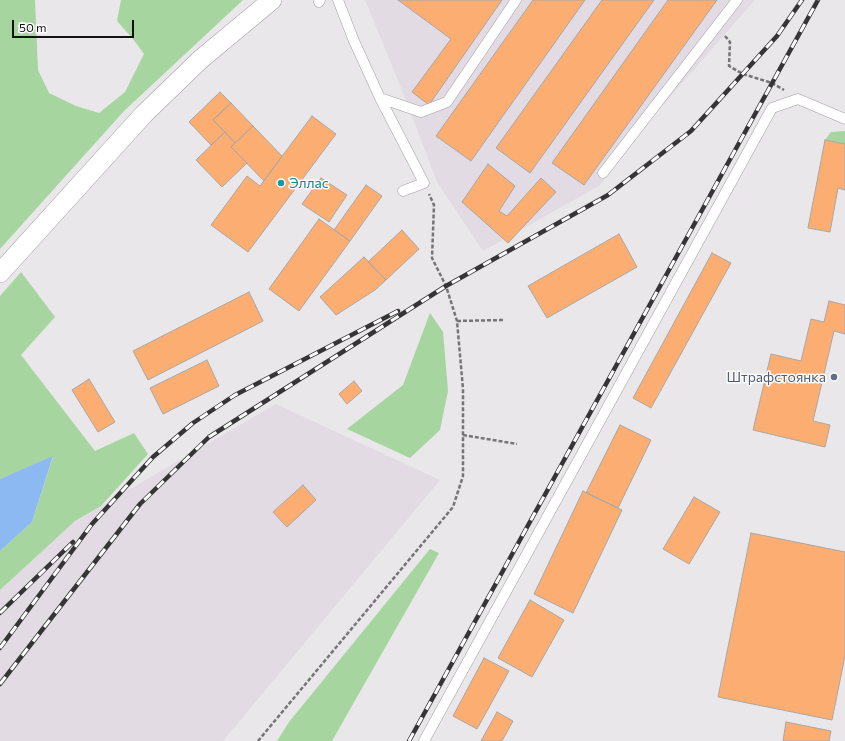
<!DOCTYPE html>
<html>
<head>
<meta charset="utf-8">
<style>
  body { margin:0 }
  #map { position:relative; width:845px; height:741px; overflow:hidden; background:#e9e7e9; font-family:Commissioner,sans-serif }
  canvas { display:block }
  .scale { position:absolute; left:12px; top:20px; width:122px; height:18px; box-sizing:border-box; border:2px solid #141314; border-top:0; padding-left:5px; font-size:12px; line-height:14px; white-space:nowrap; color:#141314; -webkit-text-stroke:3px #fff; paint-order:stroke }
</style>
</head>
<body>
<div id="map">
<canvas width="845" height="741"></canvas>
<div class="scale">50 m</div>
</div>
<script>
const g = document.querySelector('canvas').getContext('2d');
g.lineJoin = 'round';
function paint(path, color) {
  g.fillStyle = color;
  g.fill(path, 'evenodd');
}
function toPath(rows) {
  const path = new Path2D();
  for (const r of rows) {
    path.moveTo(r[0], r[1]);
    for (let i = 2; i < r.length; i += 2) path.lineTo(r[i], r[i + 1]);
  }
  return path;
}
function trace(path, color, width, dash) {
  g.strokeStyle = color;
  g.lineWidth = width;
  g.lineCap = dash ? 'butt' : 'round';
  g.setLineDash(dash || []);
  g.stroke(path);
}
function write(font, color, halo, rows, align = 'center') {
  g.font = font + ' Commissioner,sans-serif';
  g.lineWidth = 3;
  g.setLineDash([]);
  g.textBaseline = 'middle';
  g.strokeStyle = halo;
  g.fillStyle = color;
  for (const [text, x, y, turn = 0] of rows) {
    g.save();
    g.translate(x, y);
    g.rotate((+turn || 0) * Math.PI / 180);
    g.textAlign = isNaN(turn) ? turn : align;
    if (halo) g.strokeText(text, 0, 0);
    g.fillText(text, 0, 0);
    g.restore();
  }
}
paint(toPath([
  [365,0,755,0,654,115,599,186,483,251,437,182,402,90],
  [276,404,440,480,223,741,0,741,0,590,75,521]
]), '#e2dbe4');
paint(toPath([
  [0,0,35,0,38,70,49,93,76,106,99,113,125,92,144,54,133,39,117,21,121,0,243,0,124,111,0,249],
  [845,131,845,144,825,140,831,132],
  [21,272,55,317,21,355,95,451,134,433,148,454,101,506,75,521,0,590,0,551,32,522,53,457,0,479,0,296],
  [430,313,443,332,448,391,440,430,410,458,347,429,403,385],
  [430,549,439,553,332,741,277,741,289,722]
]), '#a6d5a0');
paint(toPath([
  [53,456,32,522,0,551,0,479]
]), '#8cb9f2');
const building = toPath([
  [398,0,502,0,429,105,412,92,451,39,398,0],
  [533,0,585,0,471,161,436,136,533,0],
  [602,0,654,0,530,173,496,148,602,0],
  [668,0,717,0,584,185,552,163,668,0],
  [220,92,231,103,213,120,225,132,211,145,189,122,220,92],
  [231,103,253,126,235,143,213,120,231,103],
  [312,116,336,134,248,252,211,225,247,176,260,186,312,116],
  [253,126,282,156,264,181,231,147,253,126],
  [225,132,235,143,231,147,247,163,222,187,196,160,225,132],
  [825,140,845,144,845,190,838,188,830,232,808,228,825,140],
  [488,164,515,186,499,211,507,216,541,178,556,192,508,243,462,202,488,164],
  [321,178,347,195,329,222,302,204,321,178],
  [366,185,382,196,350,241,334,230,366,185],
  [319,219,350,241,299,311,269,289,319,219],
  [402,230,419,249,386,280,368,262,402,230],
  [619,234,637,267,547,318,528,286,619,234],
  [712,253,731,263,651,408,633,398,712,253],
  [364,257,386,280,375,290,336,315,320,297,364,257],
  [249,292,263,321,148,380,133,351,249,292],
  [829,301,845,305,845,334,834,331,813,421,830,425,825,447,753,430,771,354,801,361,811,319,824,322,829,301],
  [207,360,219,386,163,414,150,388,207,360],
  [89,379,115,422,98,432,72,390,89,379],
  [354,381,362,391,347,404,339,394,354,381],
  [620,425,651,440,618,508,586,493,620,425],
  [303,485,316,500,287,527,273,512,303,485],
  [583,491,622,510,573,613,534,594,583,491],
  [694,497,720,512,689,564,663,549,694,497],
  [751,533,845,552,845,656,832,720,718,697,751,533],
  [530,600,564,620,532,677,498,658,530,600],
  [484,658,509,671,477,729,453,716,484,658],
  [497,712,513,721,502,741,481,741,497,712],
  [786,722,831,731,829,741,783,741,786,722]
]);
paint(building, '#fcae72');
trace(building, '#a9a6a4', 1);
const service = toPath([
  [338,0,354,41,380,98,424,183,403,191],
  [319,2,320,0],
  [380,98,421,112,447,102,516,0],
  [603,173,737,0],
  [424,741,772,108,798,99,845,119]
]);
const minor = toPath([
  [0,273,144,114,201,59,272,0]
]);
trace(service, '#a2a0a2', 11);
trace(minor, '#a2a0a2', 20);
trace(toPath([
  [725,36,730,42,729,66,743,74,772,83,784,90],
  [457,321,504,320],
  [463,435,517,444],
  [258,741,453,507,463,476,463,389,457,321,446,286,432,258,434,205,429,194]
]), '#767476', 2.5, [4, 2]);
trace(service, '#fff', 10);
trace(minor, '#fff', 19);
const rail = toPath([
  [0,613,73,542],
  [0,648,92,524,153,457,193,423,235,395,398,311],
  [0,684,140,504,209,437,446,286,608,195,691,131,777,36,802,0],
  [409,741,818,0]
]);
trace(rail, '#363536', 4.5);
trace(rail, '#fff', 3, [9]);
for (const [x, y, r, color] of [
  [281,183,4,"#0f9aa8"],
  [834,377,4,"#5c6f8a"]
]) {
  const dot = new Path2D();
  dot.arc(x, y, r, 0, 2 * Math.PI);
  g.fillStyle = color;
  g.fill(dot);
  trace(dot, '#fff', 1.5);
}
write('14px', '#0d838f', '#fff', [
  ["Эллас",289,183]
], 'left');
write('14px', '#4e5e75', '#fff', [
  ["Штрафстоянка",826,377]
], 'right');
</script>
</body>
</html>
